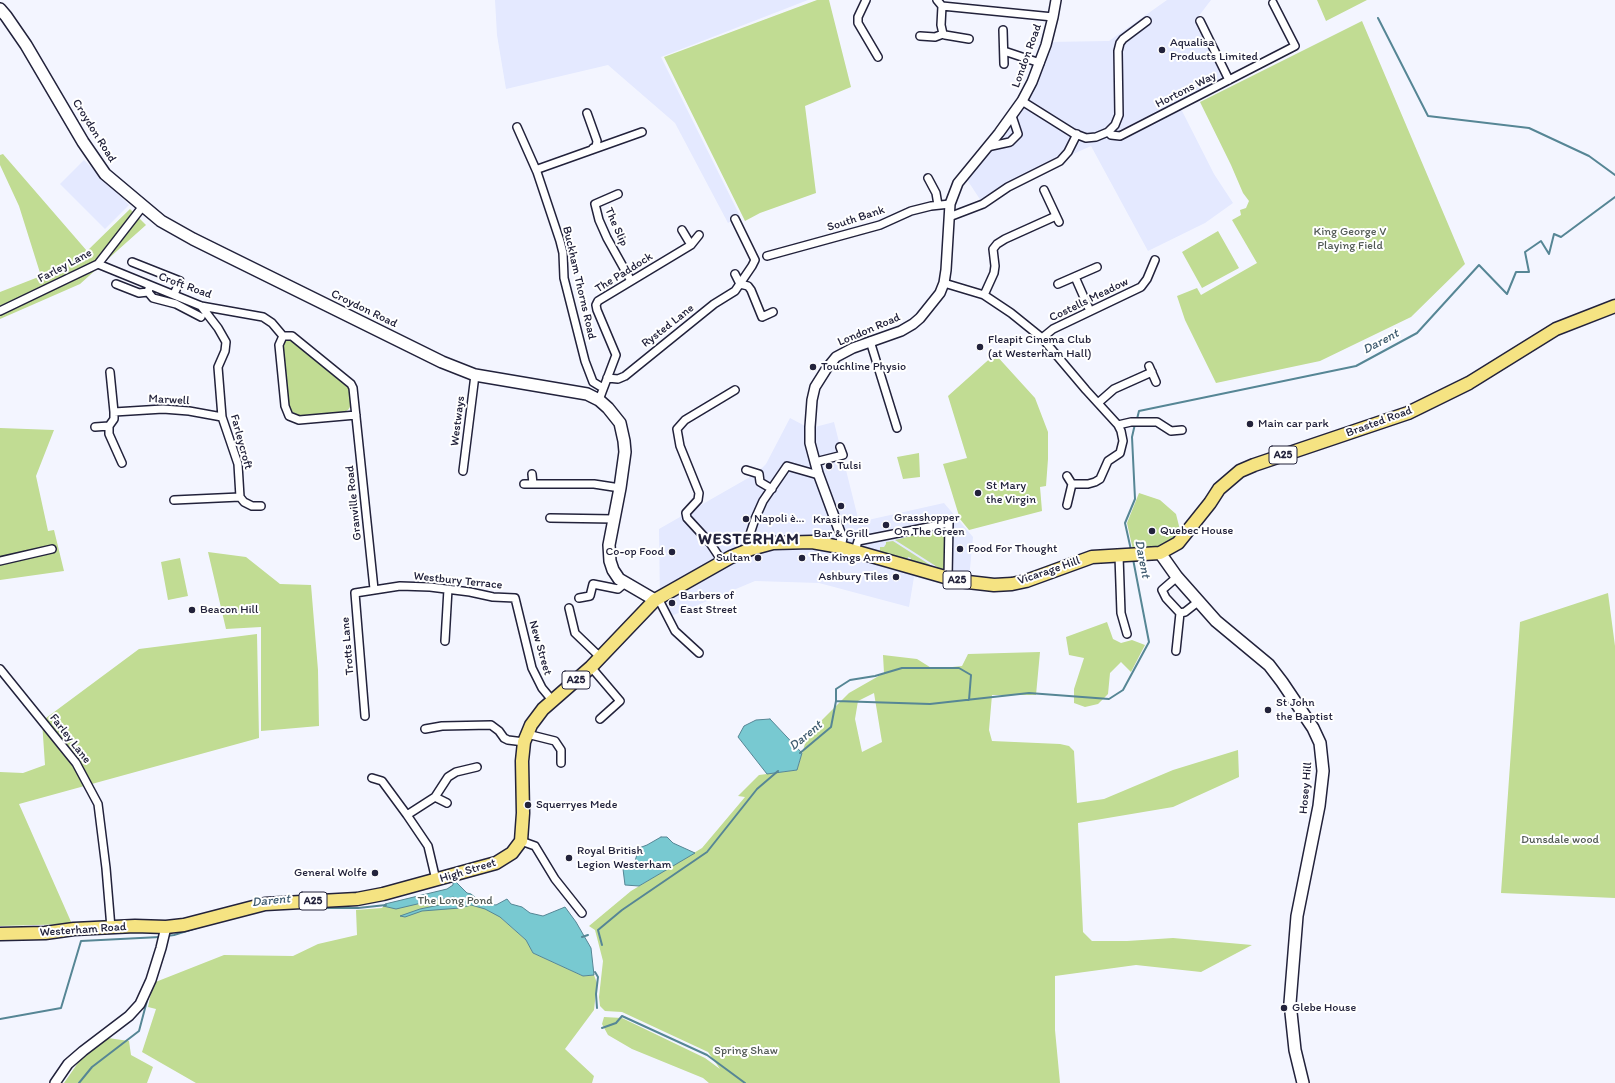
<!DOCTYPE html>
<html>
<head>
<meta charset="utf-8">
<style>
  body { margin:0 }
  canvas { display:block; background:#f3f5ff }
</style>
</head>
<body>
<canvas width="1615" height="1083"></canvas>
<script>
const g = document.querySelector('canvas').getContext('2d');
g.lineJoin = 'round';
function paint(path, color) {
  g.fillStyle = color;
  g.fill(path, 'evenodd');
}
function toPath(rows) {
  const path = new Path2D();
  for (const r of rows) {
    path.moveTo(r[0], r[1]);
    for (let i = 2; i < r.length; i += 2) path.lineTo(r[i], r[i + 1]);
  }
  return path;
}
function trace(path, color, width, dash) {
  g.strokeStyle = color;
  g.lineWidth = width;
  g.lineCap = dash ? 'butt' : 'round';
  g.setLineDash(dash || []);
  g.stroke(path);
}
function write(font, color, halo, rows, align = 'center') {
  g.font = font + ' Itim,sans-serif';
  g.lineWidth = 4;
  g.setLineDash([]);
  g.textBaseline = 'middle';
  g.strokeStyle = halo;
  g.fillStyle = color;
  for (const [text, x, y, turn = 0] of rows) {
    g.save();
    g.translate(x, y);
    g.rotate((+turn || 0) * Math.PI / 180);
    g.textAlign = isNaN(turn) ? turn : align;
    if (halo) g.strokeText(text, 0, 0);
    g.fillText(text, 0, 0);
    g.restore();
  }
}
paint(toPath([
  [495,0,808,0,661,57,740,216,728,223,675,123,608,65,506,89,497,35],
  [1167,0,1211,0,1198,17,1197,27,1226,82,1180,107,1214,174,1233,203,1205,223,1148,251,1091,146,1071,155,983,204,964,175,1022,101,1047,42,1109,41],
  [84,160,129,205,105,229,60,184],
  [790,418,807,427,815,427,834,422,859,522,944,503,973,537,968,590,914,577,909,607,819,583,755,581,669,617,660,602,659,529,750,477,759,471,766,464]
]), '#e4e9ff');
paint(toPath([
  [817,0,829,0,851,87,805,106,816,193,760,213,745,221,664,57],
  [1317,0,1367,0,1326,21],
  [1362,21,1465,264,1411,317,1320,361,1216,383,1185,320,1177,296,1197,288,1201,295,1257,263,1232,220,1241,215,1240,210,1246,208,1249,201,1243,193,1231,165,1200,102],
  [3,154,87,251,130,209,146,225,80,284,0,319,0,292,41,276,19,206,0,165,0,155],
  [1218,231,1239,268,1202,288,1182,252],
  [286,339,291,340,347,385,350,390,352,404,348,410,342,413,300,416,289,410,282,344],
  [995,354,1035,398,1048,432,1048,459,1046,486,1040,487,1042,511,969,530,960,519,943,464,967,458,948,396],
  [0,428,54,430,36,476,48,531,54,530,64,571,0,580],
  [919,453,920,477,903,479,897,457],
  [1139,493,1160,500,1176,514,1181,534,1164,545,1149,549,1133,550,1127,523],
  [940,529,945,530,945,569,944,570,942,570,895,540],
  [893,541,935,568,910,561,911,558,908,557,907,560,880,554,880,547,884,547,886,544,886,542],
  [208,552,246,557,280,584,311,585,318,670,319,726,261,731,261,627,226,629],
  [180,558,188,596,168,600,161,562],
  [1608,593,1615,646,1615,898,1501,893,1520,622],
  [1107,622,1113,639,1121,643,1132,640,1145,645,1131,672,1121,662,1110,673,1108,694,1098,704,1085,707,1074,703,1074,689,1084,658,1069,655,1066,637],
  [257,634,259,738,19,804,72,924,0,926,0,772,23,773,45,765,42,721,139,649],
  [1040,652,1036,695,992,695,989,730,992,741,1060,744,1069,746,1074,751,1077,803,1104,799,1173,770,1238,750,1239,777,1173,807,1078,823,1083,932,1092,941,1127,941,1173,938,1252,945,1201,972,1136,965,1055,976,1055,1030,1060,1083,709,1083,703,1078,632,1049,608,1035,602,1024,604,1017,622,1018,705,1058,720,1069,708,1052,622,1012,605,1011,600,1006,599,997,603,961,595,930,589,926,631,891,702,848,745,797,738,796,759,775,797,770,808,734,849,693,884,673,883,655,917,659,933,669,962,666,968,654],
  [874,693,882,742,862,752,855,719,858,701],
  [453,879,467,893,471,894,481,902,496,905,502,919,526,940,533,953,583,976,594,975,597,983,594,1010,565,1049,594,1076,592,1083,196,1083,142,1052,156,1009,148,1007,153,983,224,955,293,956,318,944,357,935,356,910,382,908,385,904,447,889,453,885],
  [108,1038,129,1041,131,1055,153,1067,147,1083,64,1083,80,1060]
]), '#c1dc93');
const water = toPath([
  [770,719,802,753,797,770,767,774,738,737,744,726,756,720,770,719],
  [661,837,667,837,673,843,695,853,639,886,625,885,623,869,635,861,639,848,647,845,661,837],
  [453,879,467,893,471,894,481,902,496,905,507,899,511,904,522,907,530,913,543,916,565,907,576,922,591,948,594,975,583,976,533,953,526,940,500,917,485,909,471,905,460,908,422,911,405,917,400,916,420,909,454,902,457,900,454,897,430,901,396,909,383,906,385,904,447,889,453,885,453,879]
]);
paint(water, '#78c9d1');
trace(water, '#568695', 1);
trace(toPath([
  [1378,18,1428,116,1529,128,1589,156,1615,175],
  [1137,419,1139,411,1356,366,1417,333,1479,265,1507,294,1516,272,1529,272,1525,252,1541,241,1549,254,1554,234,1561,237,1615,197],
  [1131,550,1125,523,1135,499,1132,437,1135,424],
  [836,701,836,689,850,680,875,676,902,668,959,668,971,675,969,700],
  [800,753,831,727,836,701,930,704,1029,693,1109,699,1123,690,1149,642,1133,559],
  [307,908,358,908,386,905],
  [167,936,174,935,203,926],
  [582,937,588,935],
  [602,945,598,930,622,910,707,852,757,789,778,771],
  [595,972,598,977,596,994,597,1008],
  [0,1019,61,1008,81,941,160,937],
  [602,1028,616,1023,622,1016,707,1055,745,1083],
  [79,1083,92,1067,139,1031,148,997]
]), '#568695', 2);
const minor = toPath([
  [866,0,858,17,858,23,878,57],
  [937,0,942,6,1053,17],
  [942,6,941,25,943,34,945,35,969,39],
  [1200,21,1229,80],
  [1003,30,1004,64],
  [920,36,935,37,943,34],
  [1004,51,1040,63],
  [1022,101,1073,133,1086,138,1096,137,1108,132,1115,125,1119,115,1118,51,1120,43,1123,39,1147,21],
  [587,113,597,141,596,147,593,148],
  [517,127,537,172],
  [1108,132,1111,135,1120,136,1295,46,1273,3],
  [987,147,1010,142,1018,134,1012,116],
  [928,178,936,193,938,205],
  [1044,190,1059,222],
  [618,194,595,204,599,220,607,238,631,281],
  [949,217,983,204,1008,187,1060,161,1068,152,1077,134],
  [682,230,691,245],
  [767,256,880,225,911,211,931,206,950,204],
  [132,262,180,281,174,294],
  [98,264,201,306,263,317,272,323,283,336],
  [735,274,740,284,748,286,751,290,762,317,773,312],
  [1075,277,1090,311],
  [944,283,984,295,1011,313,1042,338,1086,390,1118,425,1121,431,1123,441,1120,453,1108,461,1100,479,1095,482,1088,484,1072,484],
  [116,284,139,293,148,292],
  [1058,284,1097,267],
  [150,285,148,292,153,298,176,304,201,317],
  [984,295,994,273,995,266,993,249,997,244,1005,239,1056,216],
  [201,306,218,328,226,342,225,351,218,367,222,417,238,464,240,497,244,502,252,506,261,506],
  [0,311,98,264,143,206],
  [283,336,292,336,351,384,353,388,374,589],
  [283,336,279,345,285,406,289,416,299,420,356,415],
  [1042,338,1053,329,1141,287,1147,279,1155,260],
  [870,341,897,428],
  [1149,366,1156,382],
  [110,372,114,412],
  [607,378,618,379,625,376,714,304,735,291,752,266,755,260,735,219],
  [603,388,593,382,585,361,564,278,563,253,560,241,537,172,538,169,642,132],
  [599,400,616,355,597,310,596,305,598,301,691,245,699,235],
  [1098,403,1114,389,1152,372],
  [1118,425,1131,422,1157,422,1171,431,1182,430],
  [95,427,109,426],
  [815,462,843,455,840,447],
  [122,463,109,434,109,426,114,419,114,412,163,409,189,411,222,417],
  [746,470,759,474,760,482,772,489],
  [463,471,475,375],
  [532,474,533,484],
  [524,484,594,484,620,488],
  [174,500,240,497],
  [1067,505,1072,484,1067,476],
  [550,518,614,519],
  [753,549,750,534,755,519,763,501,787,466,815,474,818,473],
  [855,551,858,541,949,523,948,578],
  [1119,556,1121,613,1127,634],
  [0,561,52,549],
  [722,561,710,543,687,518,686,513,698,500,699,493,680,446,677,429,685,420,735,390],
  [1177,577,1162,590,1166,598,1180,613,1185,612,1199,601],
  [579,598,590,596,593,584,618,589,625,583],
  [658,598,675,631,699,653],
  [569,608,575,633,600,657],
  [445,641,448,589],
  [1176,651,1180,613],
  [591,667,620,701,600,719],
  [0,669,76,763,98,804,106,868,111,928],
  [365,716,355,593,400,586,430,587,470,592,493,597,515,598,532,668,542,688,552,700],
  [425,729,442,726,491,725,499,731,504,738,508,740,524,742],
  [527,734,555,741,561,750,561,763],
  [372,778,382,781,407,815,428,846,436,880],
  [435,797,447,803],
  [407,815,435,797,448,777,456,772,477,767],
  [521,841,535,846,555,879,582,913]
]);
const tertiary = toPath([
  [840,547,842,538,818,473,810,443,810,427,812,400,815,387,827,368,836,357,853,348,901,331,913,324,920,318,940,293,944,283,946,270,950,204,958,183,999,133,1022,101,1032,82,1046,45,1053,17,1056,0],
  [55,1083,68,1064,83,1051,129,1016,140,1004,151,980,161,948,166,927]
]);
const secondary = toPath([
  [0,9,6,16,26,45,83,142,105,174,161,221,193,239,442,362,475,375,587,394,599,400,608,408,620,423,624,441,625,452,620,488,609,545,610,561,613,570,619,579,655,600],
  [1160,553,1177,577,1216,621,1269,665,1282,682,1313,728,1320,743,1323,771,1319,806,1297,916,1290,1003,1295,1050,1303,1083]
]);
const primary = toPath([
  [0,934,45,933,74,929,135,926,166,927,184,925,265,904,357,899,383,894,496,863,512,853,521,841,523,813,522,761,524,742,531,725,543,709,591,667,655,600,731,557,751,549,773,543,812,542,840,547,959,581,994,585,1012,584,1026,581,1092,557,1160,553,1178,543,1210,503,1219,489,1240,471,1254,465,1408,413,1469,383,1556,329,1615,306]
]);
trace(minor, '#22223b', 10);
trace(tertiary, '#22223b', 12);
trace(secondary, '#22223b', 14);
trace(primary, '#22223b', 15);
trace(minor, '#fff', 7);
trace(tertiary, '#fff', 9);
trace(secondary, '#fff', 11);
trace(primary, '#f5e382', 12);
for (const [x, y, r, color] of [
  [1162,50,4,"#22223b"],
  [980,347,4,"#22223b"],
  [813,367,4,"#22223b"],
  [1250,424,4,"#22223b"],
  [829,466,4,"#22223b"],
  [978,493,4,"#22223b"],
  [841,506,4,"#22223b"],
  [746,519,4,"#22223b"],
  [886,525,4,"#22223b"],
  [1152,531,4,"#22223b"],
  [960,549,4,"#22223b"],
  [672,552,4,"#22223b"],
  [758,558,4,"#22223b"],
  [802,558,4,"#22223b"],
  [896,577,4,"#22223b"],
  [672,603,4,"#22223b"],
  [192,610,4,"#22223b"],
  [1268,710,4,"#22223b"],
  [528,805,4,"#22223b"],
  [569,858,4,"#22223b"],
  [375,873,4,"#22223b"],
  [1284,1008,4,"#22223b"]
]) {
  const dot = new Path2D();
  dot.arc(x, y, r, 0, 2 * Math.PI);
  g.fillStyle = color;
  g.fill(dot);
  trace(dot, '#fff', 1.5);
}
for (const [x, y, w] of [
  [1283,455,28],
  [957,580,28],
  [576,680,28],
  [313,901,28]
]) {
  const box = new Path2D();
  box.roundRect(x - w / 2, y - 9, w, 18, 3);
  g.fillStyle = '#fff';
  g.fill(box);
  trace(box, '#22223b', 1);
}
write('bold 11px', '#22223b', null, [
  ["A25",1283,455],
  ["A25",957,580],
  ["A25",576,680],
  ["A25",313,901]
]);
write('12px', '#22223b', '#fff', [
  ["Aqualisa",1170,43],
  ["Products Limited",1170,57],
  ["Fleapit Cinema Club",988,340],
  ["(at Westerham Hall)",988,354],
  ["Touchline Physio",821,367],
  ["Main car park",1258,424],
  ["Tulsi",837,466],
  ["St Mary",986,486],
  ["the Virgin",986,500],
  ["Grasshopper",894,518],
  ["On The Green",894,532],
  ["Napoli è...",754,519],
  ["Krasi Meze",841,520,"center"],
  ["Bar & Grill",841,534,"center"],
  ["Quebec House",1160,531],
  ["Food For Thought",968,549],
  ["Co-op Food",664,552,"right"],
  ["Sultan",750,558,"right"],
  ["The Kings Arms",810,558],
  ["Ashbury Tiles",888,577,"right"],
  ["Barbers of",680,596],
  ["East Street",680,610],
  ["Beacon Hill",200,610],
  ["St John",1276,703],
  ["the Baptist",1276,717],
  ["Squerryes Mede",536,805],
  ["Royal British",577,851],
  ["Legion Westerham",577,865],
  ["General Wolfe",367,873,"right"],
  ["Glebe House",1292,1008]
], 'left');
write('12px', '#22223b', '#fff', [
  ["London Road",1027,56,-70],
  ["Hortons Way",1186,90,-27],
  ["Croydon Road",94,131,58],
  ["South Bank",856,219,-18],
  ["The Slip",616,227,66],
  ["Farley Lane",65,266,-28],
  ["The Paddock",624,273,-32],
  ["Buckham Thorns Road",579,283,77],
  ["Croft Road",185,286,20],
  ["Costells Meadow",1089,300,-26],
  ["Croydon Road",364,309,26],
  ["Rysted Lane",668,326,-38],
  ["London Road",869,330,-23],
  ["Marwell",169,400,3],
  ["Westways",458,421,-83],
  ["Brasted Road",1379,422,-20],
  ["Farleycroft",241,442,75],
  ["Granville Road",354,503,-96],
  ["Vicarage Hill",1049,571,-19],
  ["Westbury Terrace",458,581,6],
  ["Trotts Lane",348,646,-95],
  ["New Street",540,648,74],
  ["Farley Lane",70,739,52],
  ["Hosey Hill",1306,788,-85],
  ["High Street",468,871,-17],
  ["Westerham Road",83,930,-4]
]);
write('12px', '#525a55', '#fff', [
  ["King George V",1350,232],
  ["Playing Field",1350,246],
  ["Dunsdale wood",1560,840],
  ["The Long Pond",455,901],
  ["Spring Shaw",746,1051]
]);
write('italic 13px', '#405c70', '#fff', [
  ["Darent",1381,342,-28],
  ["Darent",1142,559,79],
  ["Darent",806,736,-40],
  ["Darent",271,901,-6]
]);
g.letterSpacing = '1px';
write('bold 16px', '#22223b', '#fff', [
  ["WESTERHAM",749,540]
]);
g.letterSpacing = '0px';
</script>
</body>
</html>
